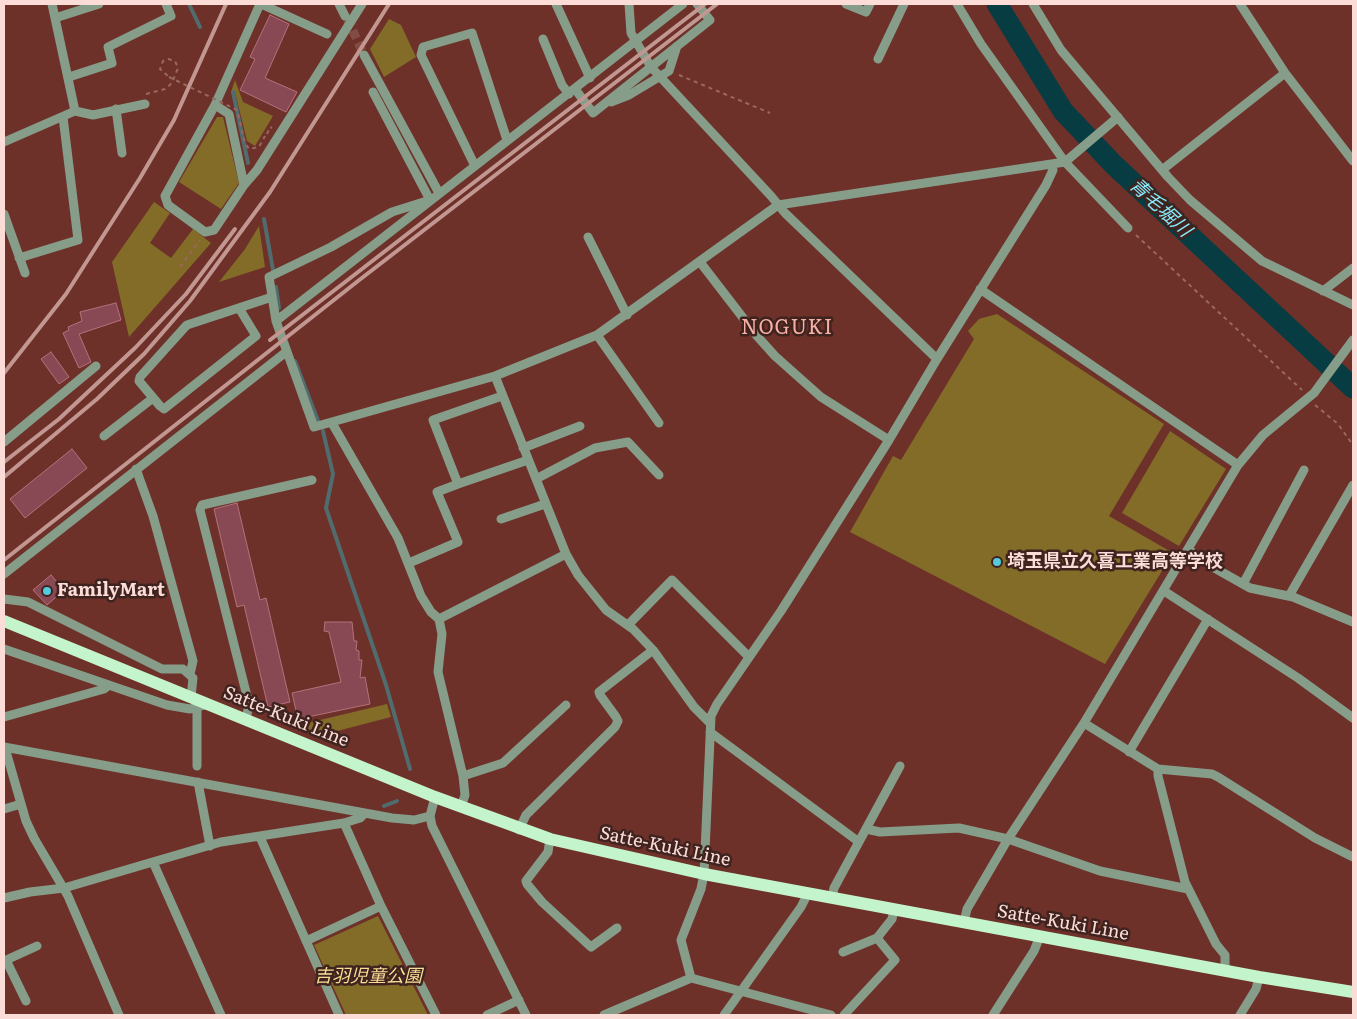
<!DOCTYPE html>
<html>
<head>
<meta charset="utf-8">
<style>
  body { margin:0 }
  #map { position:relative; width:1357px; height:1019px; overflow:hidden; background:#6d3129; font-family:Literata,serif }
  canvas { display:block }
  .frame { position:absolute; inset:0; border:5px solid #fbdcd7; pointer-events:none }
</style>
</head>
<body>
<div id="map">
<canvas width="1357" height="1019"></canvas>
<div class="frame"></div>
</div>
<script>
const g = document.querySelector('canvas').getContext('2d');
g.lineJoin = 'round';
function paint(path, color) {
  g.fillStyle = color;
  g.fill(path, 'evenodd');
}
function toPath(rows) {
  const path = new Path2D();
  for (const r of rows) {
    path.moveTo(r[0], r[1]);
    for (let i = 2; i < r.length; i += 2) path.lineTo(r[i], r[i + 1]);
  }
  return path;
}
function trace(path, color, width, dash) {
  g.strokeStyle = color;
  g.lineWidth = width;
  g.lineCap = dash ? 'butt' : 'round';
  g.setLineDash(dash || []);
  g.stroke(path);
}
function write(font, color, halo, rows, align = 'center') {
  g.font = font + ' Literata,"Noto Sans JP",serif';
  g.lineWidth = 5;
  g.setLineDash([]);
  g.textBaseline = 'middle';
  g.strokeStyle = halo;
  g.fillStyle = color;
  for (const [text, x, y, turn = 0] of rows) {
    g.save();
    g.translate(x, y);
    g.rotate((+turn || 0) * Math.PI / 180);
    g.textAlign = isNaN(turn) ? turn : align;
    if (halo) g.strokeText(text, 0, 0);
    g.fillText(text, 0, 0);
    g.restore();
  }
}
paint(toPath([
  [389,19,401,25,416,57,384,77,370,49],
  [235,80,243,102,273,116,255,146,247,141,235,92,231,92],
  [217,117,223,117,239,183,221,209,179,182],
  [154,202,170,213,150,243,171,258,193,229,211,243,129,337,112,262],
  [259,226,265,267,219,282,245,249],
  [997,314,1164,424,1109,516,1173,553,1105,664,850,532,893,456,901,460,974,339,968,331,979,319],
  [1170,431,1226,469,1179,546,1122,513],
  [387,704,391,717,322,735,299,725],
  [378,916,428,1015,346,1015,314,945]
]), '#836b28');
trace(toPath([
  [189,4,200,27],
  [233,92,248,163],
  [264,219,273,270],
  [276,287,279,308],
  [295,361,318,421],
  [323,431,333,474,326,508,386,685,410,769],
  [384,806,397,801]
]), '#516c6f', 4);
trace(toPath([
  [997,4,1063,111,1113,164,1353,388]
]), '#083c43', 21);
const building = toPath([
  [270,15,289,24,265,78,297,92,286,112,240,90,255,59,250,57,270,15],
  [116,303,121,320,79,334,91,362,79,368,63,333,69,330,68,327,82,321,80,312,116,303],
  [51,352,69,377,59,384,41,359,51,352],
  [72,449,87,468,25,518,10,499,72,449],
  [237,503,260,600,266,598,290,702,268,707,244,605,237,607,214,509,237,503],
  [51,575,64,590,47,605,33,590,51,575],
  [325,622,352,622,354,641,357,641,356,650,359,651,359,660,362,660,360,678,365,677,370,704,298,719,292,693,341,682,329,632,324,631,325,622]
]);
paint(building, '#884854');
trace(building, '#b5717c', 1);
trace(toPath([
  [347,18,364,55]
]), '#824b43', 9, [9, 4.5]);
trace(toPath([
  [679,75,770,113],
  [146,94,165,89,172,83,178,68,175,61,168,59,163,61,160,69,169,77],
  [267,134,270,127,272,128],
  [1136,235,1302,390],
  [180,267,200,240],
  [1315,405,1338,424,1353,445]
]), '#9a6860', 2, [4, 4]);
trace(toPath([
  [260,4,215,105,165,196,168,205,205,232,214,230,244,185,257,170,362,4],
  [261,4,327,34],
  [339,4,345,16],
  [556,4,590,78],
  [629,4,631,33,651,67,771,196,785,213,937,359],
  [846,4,866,12,870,4],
  [957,4,981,44,1065,162,1128,228],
  [1033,4,1061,50,1168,177,1190,200,1262,261,1353,305],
  [1240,4,1285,73,1353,161],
  [55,18,99,4],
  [543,39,562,85,569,94],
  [364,55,439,193],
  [878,59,904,4],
  [69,77,112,63,108,47,171,16,166,4],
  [575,89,593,113,710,20,697,4],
  [373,92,430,200,392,212,331,247,269,277,276,321,314,427,495,376,597,335,778,205,1065,162,1118,117],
  [611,102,629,95,669,71,677,46],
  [215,105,229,114,244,185],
  [116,109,122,153],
  [75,111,93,115,145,104],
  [4,142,75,111,52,4],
  [475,166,421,55,423,47,472,33,507,140],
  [1162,170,1285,73],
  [4,214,25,273],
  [588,237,627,315],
  [19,258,78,240,63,117],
  [700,262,757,336,775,356,821,397,889,440],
  [980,289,1238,465],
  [1323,291,1353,268],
  [239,308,256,336,164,409,160,406,139,381,140,377,185,327,187,325,272,297],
  [276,321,683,4],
  [597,335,659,423],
  [495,376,566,554,578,575,606,610,633,629,653,650,694,707,710,723],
  [502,396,433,420,458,484,528,460],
  [332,423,398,538,421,596,431,612,439,619,566,554],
  [104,436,153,398],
  [4,442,96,366],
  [523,448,580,426],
  [136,469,153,516,193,661,190,674],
  [536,479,595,448,628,442,659,475],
  [501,519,545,504],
  [1189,550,1211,566,1250,588,1293,597,1353,622],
  [409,563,458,542,437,492,458,484],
  [4,574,286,352],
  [1243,584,1304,470],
  [1164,591,1298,678,1353,718],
  [1289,596,1353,485],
  [4,599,28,602,162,669,183,669,193,678,191,697],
  [439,619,442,634,438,672,463,776,465,795,461,807],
  [628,625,672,580,749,657],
  [4,649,167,705,190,709,209,704],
  [197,709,197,766],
  [4,717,104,689,109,685],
  [246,720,249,704,200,510,202,505,312,480],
  [1084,723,1158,769,1212,774,1218,777,1315,838,1353,857],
  [710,732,859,842],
  [4,747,392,818,414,820,430,816],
  [5,748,26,821,34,838,68,896,119,1015],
  [1129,752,1208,619],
  [1158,769,1158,776,1185,882,1216,944,1225,955,1225,970],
  [463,776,503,763,566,705],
  [198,782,210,846],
  [435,797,430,816,432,826,526,1015],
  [4,809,21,804],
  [344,823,381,906,436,1015],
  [866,829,880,832,959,828,1008,839,1100,871,1188,889],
  [519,830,526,815,615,727,618,721,616,717,600,695,599,692,653,650],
  [260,837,339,1015],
  [550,839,548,852,526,881,527,884,542,902,591,947,617,928],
  [153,862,221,1015],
  [4,898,30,892,64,888,221,842,344,823,360,818,365,813],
  [832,898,834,888,900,766],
  [964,922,967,909,1008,839,1084,723,1238,465,1263,435,1314,393,1353,340],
  [306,941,381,906],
  [843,952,877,938],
  [6,960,26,1001],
  [4,961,37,946],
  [691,978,681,940,701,889,704,874,711,716,717,704,781,611,889,440,937,359,1046,185,1053,170,1052,164],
  [487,1015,519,1000],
  [604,1015,691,978,831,1015],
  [724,1015,801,907,808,893],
  [844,1015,895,960,877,938,892,919,894,910],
  [993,1015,1034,951,1040,936],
  [1240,1015,1256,989,1259,977]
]), '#869d89', 9);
trace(toPath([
  [4,621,435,797,550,839,704,874,1259,977,1353,992]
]), '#c3f4cb', 12);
trace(toPath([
  [270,340,705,4],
  [4,373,66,294,140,178,174,120,226,4],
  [4,462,59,419,135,348,186,294,235,229],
  [4,477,97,399,144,354,190,301,270,192,389,4],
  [4,560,358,281,717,4]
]), '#c29791', 4);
trace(toPath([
  [169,77,237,110,245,143,249,149,259,147,265,136]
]), '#9a6860', 2, [4, 4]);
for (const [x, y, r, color] of [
  [997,562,5,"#54cadd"],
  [47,591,5,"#54cadd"]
]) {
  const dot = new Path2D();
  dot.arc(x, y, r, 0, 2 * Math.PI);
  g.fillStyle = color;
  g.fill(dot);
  trace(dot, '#3f231f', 2);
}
write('bold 18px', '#fbdcd7', '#3f231f', [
  ["埼玉県立久喜工業高等学校",1007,562],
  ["FamilyMart",57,591]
], 'left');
write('18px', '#fbdcd7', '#3f231f', [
  ["Satte-Kuki Line",286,717,22],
  ["Satte-Kuki Line",665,847,12],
  ["Satte-Kuki Line",1063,923,10]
]);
write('italic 18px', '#f9dd95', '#3f231f', [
  ["吉羽児童公園",368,977]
]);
write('italic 19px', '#86eafa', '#3f231f', [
  ["青毛堀川",1160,208,43]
]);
g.letterSpacing = '1px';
write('20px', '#f9b0a4', '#3f231f', [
  ["NOGUKI",787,328]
]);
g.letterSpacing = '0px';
</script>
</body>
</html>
